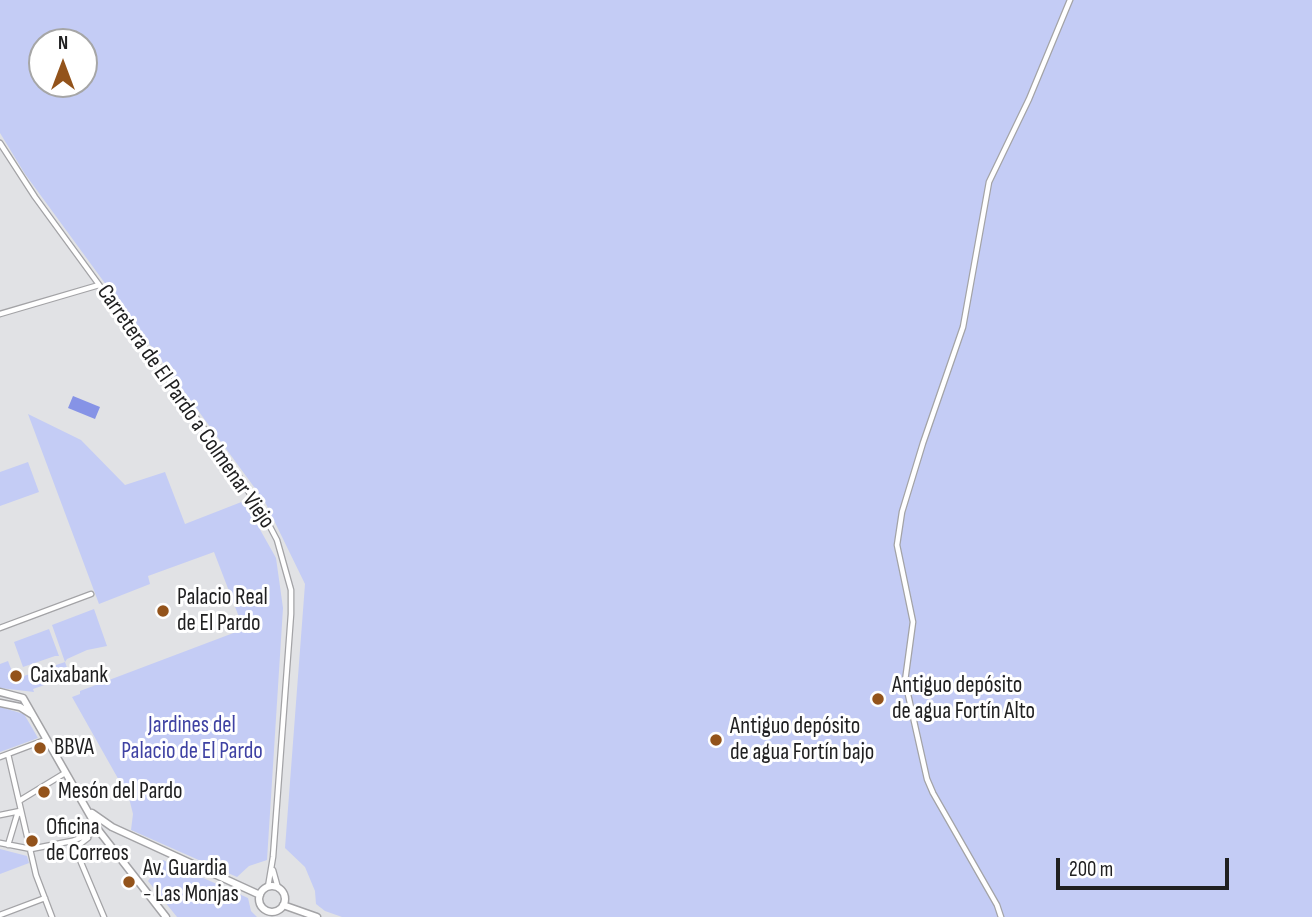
<!DOCTYPE html>
<html>
<head>
<meta charset="utf-8">
<style>
  body { margin:0 }
  #map { position:relative; width:1312px; height:917px; overflow:hidden; background:#e1e2e5; font-family:"Sofia Sans Condensed",sans-serif }
  canvas { display:block }
  .north { position:absolute; left:28px; top:28px; width:70px; height:70px; box-sizing:border-box; background:#fff; border:2px solid #a6a6a6; border-radius:50%; rotate:0deg; font-size:19px; font-weight:700; line-height:28px; text-align:center; color:#202021 }
  .north::after { content:''; display:block; margin:auto; width:24px; height:32px; background:#93531b; clip-path:polygon(50% 0,100% 100%,50% 72%,0 100%) }
  .scale { position:absolute; left:1056px; top:858px; width:173px; height:32px; box-sizing:border-box; border:4px solid #202021; border-top:0; padding-left:9px; font-size:21px; line-height:24px; white-space:nowrap; color:#202021; -webkit-text-stroke:5px #fff; paint-order:stroke }
</style>
</head>
<body>
<div id="map">
<canvas width="1312" height="917"></canvas>
<div class="north">N</div>
<div class="scale">200 m</div>
</div>
<script>
const g = document.querySelector('canvas').getContext('2d');
g.lineJoin = 'round';
function paint(path, color) {
  g.fillStyle = color;
  g.fill(path, 'evenodd');
}
function toPath(rows) {
  const path = new Path2D();
  for (const r of rows) {
    if (r.length === 3) {
      path.moveTo(r[0] + r[2], r[1]);
      path.arc(r[0], r[1], r[2], 0, 2 * Math.PI);
      continue;
    }
    path.moveTo(r[0], r[1]);
    for (let i = 2; i < r.length; i += 2) path.lineTo(r[i], r[i + 1]);
  }
  return path;
}
function trace(path, color, width, dash) {
  g.strokeStyle = color;
  g.lineWidth = width;
  g.lineCap = dash ? 'butt' : 'round';
  g.setLineDash(dash || []);
  g.stroke(path);
}
function write(font, color, halo, rows, align = 'center') {
  g.font = font + ' "Sofia Sans Condensed",sans-serif';
  g.lineWidth = 6;
  g.setLineDash([]);
  g.textBaseline = 'middle';
  g.strokeStyle = halo;
  g.fillStyle = color;
  for (const [text, x, y, turn = 0] of rows) {
    g.save();
    g.translate(x, y);
    g.rotate((+turn || 0) * Math.PI / 180);
    g.textAlign = isNaN(turn) ? turn : align;
    if (halo) g.strokeText(text, 0, 0);
    g.fillText(text, 0, 0);
    g.restore();
  }
}
paint(toPath([
  [0,0,1312,0,1312,917,342,917,325,911,316,904,315,891,305,867,285,848,305,584,265,502,25,174,0,133],
  [42,42,84,42,84,84,42,84],
  [28,414,81,440,125,485,165,472,185,524,244,501,276,558,283,608,267,860,249,866,237,877,131,830,133,814,129,798,72,697,80,694,80,691,244,629,244,622,239,617,214,552,148,576,150,584,99,604],
  [28,462,39,492,0,506,0,472],
  [94,609,107,646,87,650,67,659,65,662,70,676,33,689,34,692,0,688,0,664,8,661,15,679,65,662,52,625],
  [49,629,59,656,55,656,23,667,14,642],
  [0,707,24,714,38,738,0,752],
  [0,849,27,856,29,863,0,874],
  [163,860,248,898,251,911,257,917,177,917,148,881]
]), '#c4ccf5');
paint(toPath([
  [73,396,100,407,95,419,68,408]
]), '#8693e6');
const street = toPath([
  [0,143,35,197,238,475,266,519,277,540,291,590,291,614,273,857,268,887],
  [0,314,99,285],
  [0,628,91,594],
  [8,754,36,875,52,917],
  [0,757,45,740],
  [19,801,65,773],
  [0,815,20,811],
  [72,841,104,917],
  [0,843,31,849,72,841,99,831],
  [8,845,17,815,21,812],
  [75,848,88,838],
  [273,870,278,888],
  [0,915,45,898],
  [1001,917,997,905,933,793,927,779,905,681,913,622,897,545,902,512,923,443,963,327,989,182,1029,99,1070,0]
]);
const secondary = toPath([
  [0,692,23,698,99,831,166,917],
  [0,703,20,707,31,714],
  [92,813,112,827,260,895],
  [272,899,13],
  [283,905,317,917]
]);
trace(street, '#a3a3a6', 7);
trace(secondary, '#a3a3a6', 9);
trace(street, '#fff', 4.5);
trace(secondary, '#fff', 6);
for (const [x, y, r, color] of [
  [163,611,7,"#93531b"],
  [16,676,7,"#93531b"],
  [878,699,7,"#93531b"],
  [716,740,7,"#93531b"],
  [40,748,7,"#93531b"],
  [44,792,7,"#93531b"],
  [32,841,7,"#93531b"],
  [129,882,7,"#93531b"]
]) {
  const dot = new Path2D();
  dot.arc(x, y, r, 0, 2 * Math.PI);
  g.fillStyle = color;
  g.fill(dot);
  trace(dot, '#fff', 2.5);
}
write('23px', '#202021', '#fff', [
  ["Carretera de El Pardo a Colmenar Viejo",185,407,55]
]);
write('23px', '#202021', '#fff', [
  ["Palacio Real",177,598],
  ["de El Pardo",177,624],
  ["Caixabank",30,676],
  ["Antiguo depósito",892,686],
  ["de agua Fortín Alto",892,712],
  ["Antiguo depósito",730,727],
  ["de agua Fortín bajo",730,753],
  ["BBVA",54,748],
  ["Mesón del Pardo",58,792],
  ["Oficina",46,828],
  ["de Correos",46,854],
  ["Av. Guardia",143,869],
  ["- Las Monjas",143,895]
], 'left');
write('23px', '#3f42a3', '#fff', [
  ["Jardines del",192,726],
  ["Palacio de El Pardo",192,752]
]);
</script>
</body>
</html>
